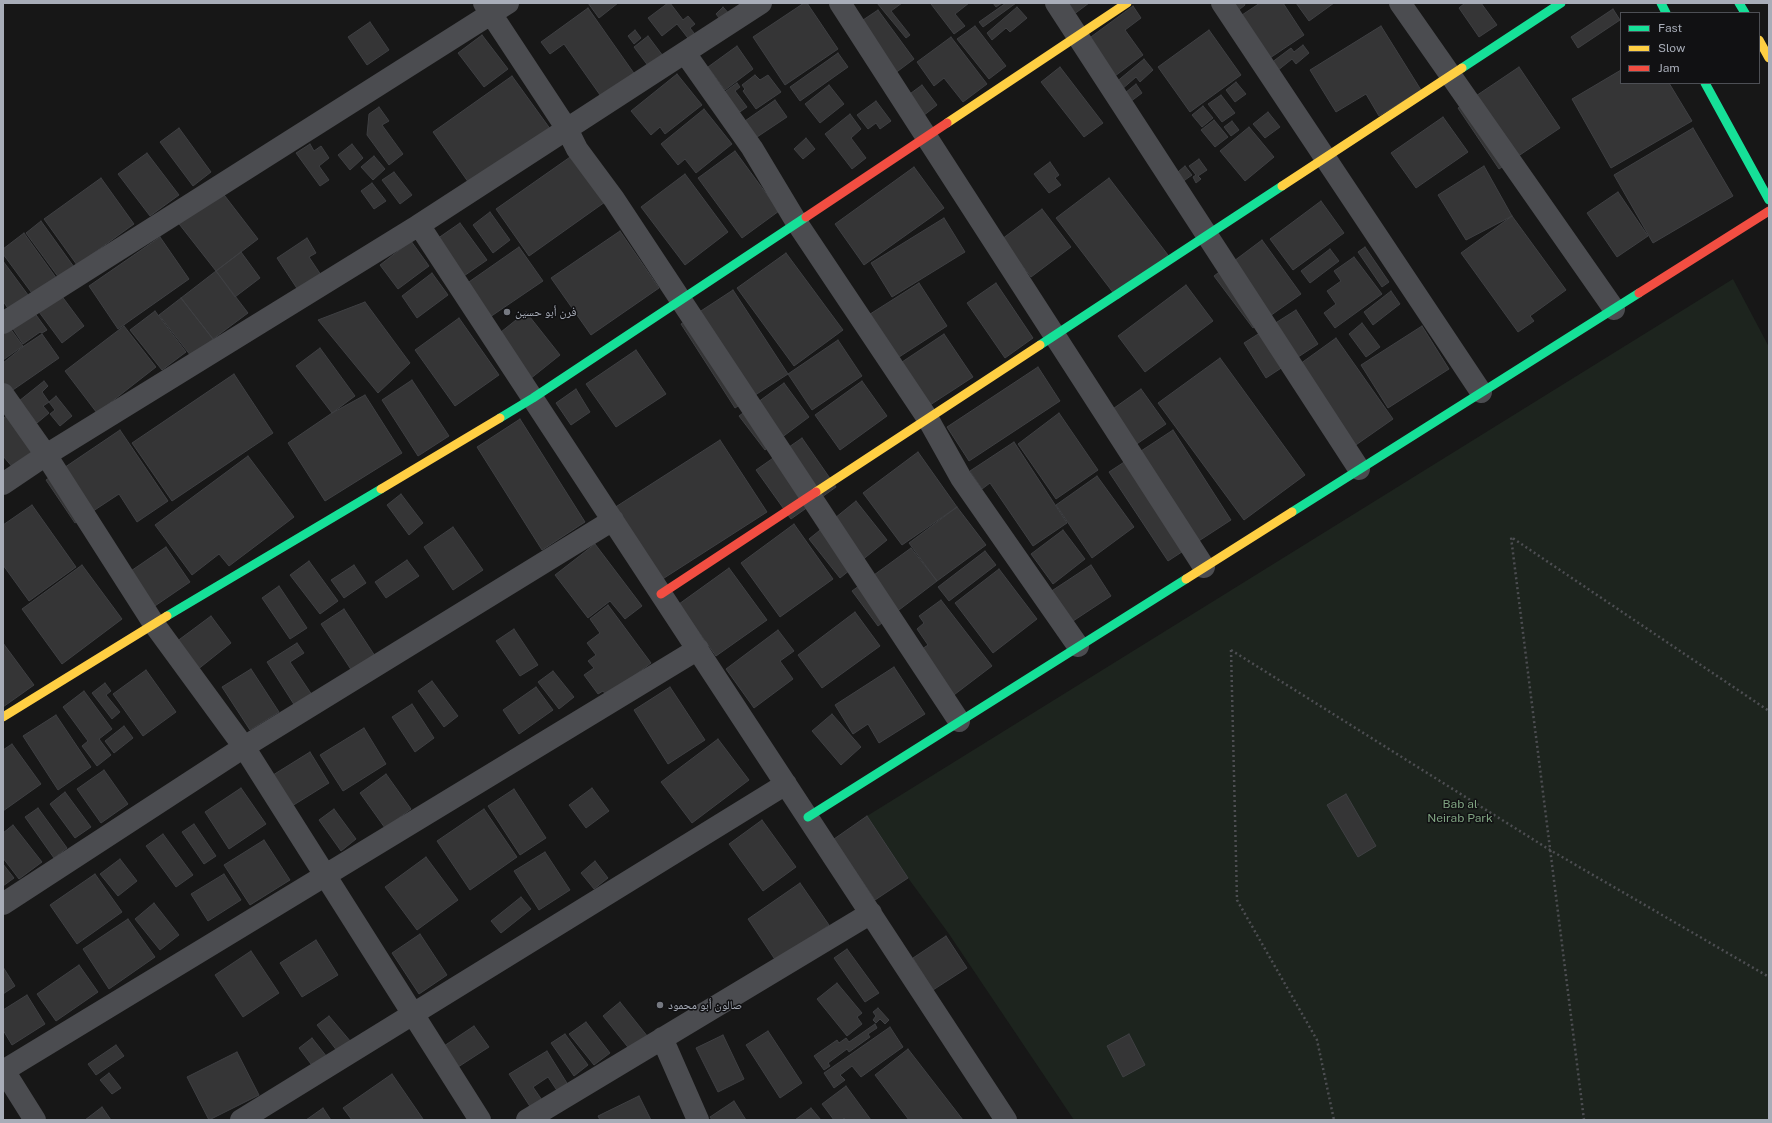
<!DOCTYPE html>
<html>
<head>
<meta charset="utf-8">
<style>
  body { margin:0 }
  #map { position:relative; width:1772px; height:1123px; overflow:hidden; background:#171717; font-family:"Public Sans",sans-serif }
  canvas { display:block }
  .frame { position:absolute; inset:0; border:4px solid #a8adb8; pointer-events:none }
  .legend { position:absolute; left:1620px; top:12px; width:140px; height:72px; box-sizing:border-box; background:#111113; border:1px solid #4d4f55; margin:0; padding:5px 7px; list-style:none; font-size:12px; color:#a8adb8 }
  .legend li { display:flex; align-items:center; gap:8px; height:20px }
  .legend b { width:20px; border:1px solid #4d4f55 }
</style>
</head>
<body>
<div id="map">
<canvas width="1772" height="1123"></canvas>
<div class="frame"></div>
<ul class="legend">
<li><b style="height:5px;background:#16e098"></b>Fast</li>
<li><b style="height:5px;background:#ffcf43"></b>Slow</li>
<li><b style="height:5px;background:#f24e42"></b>Jam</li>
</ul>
</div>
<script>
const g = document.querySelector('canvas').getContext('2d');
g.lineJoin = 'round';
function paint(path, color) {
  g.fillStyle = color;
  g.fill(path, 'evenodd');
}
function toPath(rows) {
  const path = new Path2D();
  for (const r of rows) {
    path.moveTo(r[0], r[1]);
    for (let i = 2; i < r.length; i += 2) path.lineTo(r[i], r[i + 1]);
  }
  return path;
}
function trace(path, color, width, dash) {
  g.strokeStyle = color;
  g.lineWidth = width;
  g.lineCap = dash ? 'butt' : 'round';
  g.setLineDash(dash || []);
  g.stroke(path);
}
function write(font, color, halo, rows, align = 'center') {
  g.font = font + ' "Public Sans","Noto Naskh Arabic",sans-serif';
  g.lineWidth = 3;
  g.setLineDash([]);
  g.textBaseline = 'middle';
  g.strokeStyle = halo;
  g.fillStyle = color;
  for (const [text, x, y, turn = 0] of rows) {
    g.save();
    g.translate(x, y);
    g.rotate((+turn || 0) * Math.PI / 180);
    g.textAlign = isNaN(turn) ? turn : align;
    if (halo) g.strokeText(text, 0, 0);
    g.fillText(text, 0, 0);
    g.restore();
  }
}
paint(toPath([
  [1733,279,1769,347,1769,1120,1074,1120,949,934,908,878,867,816]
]), '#1d241e');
const building = toPath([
  [588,3,618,3,599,18,588,3],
  [668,3,670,3,683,20,688,16,695,24,690,28,698,38,691,42,677,24,662,36,648,18,668,3],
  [804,3,807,3,838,49,785,85,753,37,804,3],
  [877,3,902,3,891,11,910,35,906,38,877,3],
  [932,3,969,3,955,14,965,26,954,34,931,4,932,3],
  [993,3,1002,3,996,7,993,3],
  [1006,3,1016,3,983,27,979,22,1006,3],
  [1065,3,1089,3,1073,15,1065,3],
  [1228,3,1244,3,1245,5,1235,13,1228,3],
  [1260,3,1283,3,1304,35,1267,60,1239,17,1260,3],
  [1296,3,1334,3,1309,21,1296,3],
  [1465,3,1481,3,1497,25,1479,37,1459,8,1465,3],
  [1133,6,1141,18,1125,30,1143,55,1111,79,1084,42,1133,6],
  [723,7,732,17,724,24,716,14,723,7],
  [1017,7,1027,18,1010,32,1006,28,992,40,987,33,1017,7],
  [588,8,638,79,605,102,564,44,550,54,541,42,588,8],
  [1613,9,1620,20,1578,48,1571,37,1613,9],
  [878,10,914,59,894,74,860,22,878,10],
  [370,22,389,50,367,65,348,37,370,22],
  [975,26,1006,66,989,79,957,39,975,26],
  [1381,26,1421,90,1379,116,1366,94,1336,112,1310,70,1381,26],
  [635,30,641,38,634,44,628,36,635,30],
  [1209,30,1241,75,1190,112,1158,67,1209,30],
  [482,35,508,69,484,87,458,53,482,35],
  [648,36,666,60,652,71,634,47,648,36],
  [951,37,987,84,963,102,944,78,934,86,917,62,951,37],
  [1303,45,1309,53,1296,64,1292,59,1277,71,1271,63,1291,48,1294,52,1303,45],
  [737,46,753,69,725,90,708,67,737,46],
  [838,53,848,67,800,101,790,87,838,53],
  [1144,59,1153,70,1140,82,1136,77,1121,90,1115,83,1144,59],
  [1060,67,1103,123,1084,137,1041,82,1060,67],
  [1519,67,1560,128,1499,169,1458,108,1519,67],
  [1621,70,1621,83,1669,83,1692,121,1611,168,1572,99,1621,70],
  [677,74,702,105,665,134,660,127,651,135,631,111,677,74],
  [755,75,760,80,768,75,781,92,756,109,743,91,745,89,742,85,755,75],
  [512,76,551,130,471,186,433,132,512,76],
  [1236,82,1246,94,1235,102,1226,90,1236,82],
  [737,83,740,87,735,91,747,107,734,116,719,96,737,83],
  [1136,84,1142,93,1126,105,1120,97,1136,84],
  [829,85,844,104,820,123,805,104,829,85],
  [922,85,937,105,923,116,907,96,922,85],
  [1221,95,1235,113,1222,122,1208,104,1221,95],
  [775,100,787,117,754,139,742,123,775,100],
  [876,101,891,121,880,129,876,123,868,129,857,115,876,101],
  [1203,106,1213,118,1202,127,1192,115,1203,106],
  [379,107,389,121,382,125,403,154,389,165,367,135,369,114,379,107],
  [704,109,732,144,696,173,685,159,678,165,661,144,704,109],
  [1268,112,1280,127,1265,138,1253,124,1268,112],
  [850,114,861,129,851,138,866,158,852,169,825,134,850,114],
  [1443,117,1468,152,1416,188,1391,153,1443,117],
  [1214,120,1228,137,1215,147,1201,130,1214,120],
  [1232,121,1239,130,1231,136,1224,127,1232,121],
  [1249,127,1274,157,1245,181,1220,151,1249,127],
  [179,128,211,172,193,186,160,142,179,128],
  [1693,128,1733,196,1653,243,1614,175,1693,128],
  [806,138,815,149,803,159,794,149,806,138],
  [310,144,314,151,321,146,329,158,319,166,329,180,320,186,296,153,310,144],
  [352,144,363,158,350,170,338,155,352,144],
  [735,151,779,211,742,238,698,178,735,151],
  [147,153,179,195,150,216,118,174,147,153],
  [573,155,605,202,529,256,496,209,573,155],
  [374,156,385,169,373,180,361,167,374,156],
  [1199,159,1207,170,1198,176,1201,179,1196,183,1193,177,1196,175,1189,166,1199,159],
  [1050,162,1059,175,1055,178,1061,185,1049,193,1034,174,1050,162],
  [1185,166,1192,175,1178,185,1172,177,1185,166],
  [1484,166,1512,216,1466,240,1438,195,1484,166],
  [914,167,944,208,864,265,835,224,914,167],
  [394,172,412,195,400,204,382,180,394,172],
  [685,174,728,232,685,265,641,207,685,174],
  [101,178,134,224,77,265,44,219,101,178],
  [1109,178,1171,259,1118,299,1056,218,1109,178],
  [372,183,386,201,374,209,361,191,372,183],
  [218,187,258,239,216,271,176,220,218,187],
  [1618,192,1648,236,1617,257,1587,213,1618,192],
  [1321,201,1344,233,1293,270,1270,239,1321,201],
  [1042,209,1071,247,1031,277,1002,239,1042,209],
  [490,212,510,240,493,253,473,225,490,212],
  [1512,216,1566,290,1530,316,1534,321,1518,332,1461,253,1512,216],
  [944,218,965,252,892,297,871,263,944,218],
  [41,221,74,267,59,278,26,233,41,221],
  [460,223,487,260,461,278,434,241,460,223],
  [620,231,659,288,591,335,551,278,620,231],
  [24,233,57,279,34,296,3,254,3,249,24,233],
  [160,237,189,279,118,329,89,286,160,237],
  [307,238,316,253,309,257,323,278,300,293,277,258,307,238],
  [1262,240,1301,294,1253,328,1214,276,1262,240],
  [411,241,429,266,398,289,380,265,411,241],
  [519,247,543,281,490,317,466,284,519,247],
  [1365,247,1389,282,1382,287,1358,252,1365,247],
  [1330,249,1339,261,1310,283,1301,271,1330,249],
  [241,252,260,278,235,297,216,271,241,252],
  [786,253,843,330,794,366,737,288,786,253],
  [1354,257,1382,294,1335,328,1324,313,1336,304,1327,291,1341,281,1334,271,1354,257],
  [3,261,31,299,11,313,3,301,3,261],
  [216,271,248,313,213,339,181,298,216,271],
  [432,273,448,295,417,318,402,296,432,273],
  [919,283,947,326,896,359,867,316,919,283],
  [996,283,1033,338,1005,358,967,303,996,283],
  [1186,285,1213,321,1145,372,1118,336,1186,285],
  [733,290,788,374,735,408,681,324,733,290],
  [1391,291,1400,304,1373,325,1364,312,1391,291],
  [61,295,84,326,62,343,39,312,61,295],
  [181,298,213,339,191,356,159,315,181,298],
  [365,302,410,363,378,393,318,320,365,302],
  [31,308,47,330,42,333,40,332,23,344,9,323,31,308],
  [1296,310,1318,344,1266,378,1244,343,1296,310],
  [155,311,186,352,162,370,130,330,155,311],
  [526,312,560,355,530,379,496,336,526,312],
  [459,318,499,375,455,406,415,350,459,318],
  [1362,323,1380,347,1366,357,1349,334,1362,323],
  [7,324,23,346,3,360,3,327,7,324],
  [124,326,156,367,97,413,65,371,124,326],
  [1422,326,1449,369,1388,408,1361,365,1422,326],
  [42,334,59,358,10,392,3,383,3,363,24,346,42,334],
  [944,334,973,377,927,407,899,364,944,334],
  [1336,338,1393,419,1343,454,1286,374,1336,338],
  [838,340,862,376,812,410,788,374,838,340],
  [320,348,355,396,332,413,296,366,320,348],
  [636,350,666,394,616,427,586,384,636,350],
  [1220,358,1305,475,1244,520,1158,403,1220,358],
  [1038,367,1060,401,969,461,947,427,1038,367],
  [234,374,273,433,172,501,132,443,234,374],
  [412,380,449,436,418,456,382,400,412,380],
  [44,381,48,386,42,392,49,402,43,406,49,413,37,423,19,401,44,381],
  [862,381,887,416,840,450,815,415,862,381],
  [784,383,809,417,765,450,739,416,784,383],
  [576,389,590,412,571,425,556,403,576,389],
  [1141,389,1166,424,1125,452,1100,418,1141,389],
  [365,395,402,453,325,501,288,443,332,413,365,395],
  [56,396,72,416,60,426,50,414,55,410,49,402,56,396],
  [11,412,40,449,14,469,3,456,3,419,11,412],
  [1059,413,1098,470,1056,499,1018,444,1059,413],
  [520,419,585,522,542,550,477,447,520,419],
  [120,430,168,501,137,522,119,494,75,523,46,480,120,430],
  [1173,430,1231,520,1168,561,1109,472,1173,430],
  [802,438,836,487,791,519,756,470,802,438],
  [720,440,767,512,661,580,614,508,720,440],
  [1014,442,1067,523,1033,546,990,483,982,489,970,471,1014,442],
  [918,452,957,507,902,545,863,493,918,452],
  [248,456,294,517,229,566,219,554,192,575,155,525,248,456],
  [1097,476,1134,527,1092,558,1056,505,1097,476],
  [401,494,423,523,409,535,387,505,401,494],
  [856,501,887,540,840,578,809,539,856,501],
  [32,505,76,567,29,601,3,565,3,525,32,505],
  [957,507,986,545,937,581,909,543,957,507],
  [794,524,833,579,780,617,741,563,794,524],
  [453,527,483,570,453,590,424,547,453,527],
  [1063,530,1085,559,1053,584,1031,554,1063,530],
  [595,544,642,606,625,619,610,601,588,618,555,575,595,544],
  [166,547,190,582,149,610,125,575,166,547],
  [911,548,937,581,878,626,852,591,911,548],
  [985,551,996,565,949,601,938,587,985,551],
  [407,560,419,576,386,598,375,582,407,560],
  [309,561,338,601,320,614,290,575,309,561],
  [82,565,122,619,62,664,22,609,82,565],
  [354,565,366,583,344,598,331,580,354,565],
  [1091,565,1111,596,1067,625,1047,594,1091,565],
  [729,568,767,620,716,656,679,604,729,568],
  [999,569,1037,619,993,653,955,603,999,569],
  [279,586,307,628,290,639,262,598,279,586],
  [941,600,992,666,942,704,922,649,928,645,917,629,924,623,919,616,941,600],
  [608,605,651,663,607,696,603,691,598,694,584,675,594,668,588,661,596,655,587,643,600,633,590,619,608,605],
  [344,609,375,656,352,671,321,624,344,609],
  [855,612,880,646,822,688,798,655,855,612],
  [211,616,231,643,197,670,176,642,211,616],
  [514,629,538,665,520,676,496,641,514,629],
  [778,630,794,651,780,661,793,679,754,708,726,669,778,630],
  [3,643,34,685,3,707,3,643],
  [297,643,304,653,290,662,312,695,295,706,267,662,297,643],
  [894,667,925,714,879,743,868,724,853,734,835,705,894,667],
  [251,669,279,712,250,730,222,687,251,669],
  [146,670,176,712,143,736,113,694,146,670],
  [553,671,574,697,559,709,538,682,553,671],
  [432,681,458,716,444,727,418,691,432,681],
  [105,683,111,691,106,695,120,712,112,719,92,693,105,683],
  [536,687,553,710,519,734,503,710,536,687],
  [670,687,705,740,668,764,634,710,670,687],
  [84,691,112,729,99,739,111,755,97,766,82,746,88,741,63,707,84,691],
  [412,704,434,738,415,752,392,717,412,704],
  [832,714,861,747,841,765,812,731,832,714],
  [56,715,91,767,58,790,23,736,56,715],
  [124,726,133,738,114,753,105,741,124,726],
  [364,728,386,764,343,791,320,755,364,728],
  [718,739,749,780,692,823,661,782,718,739],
  [12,744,41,784,3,811,3,750,12,744],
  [310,752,329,783,292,806,273,775,310,752],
  [104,770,128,804,101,823,77,789,104,770],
  [386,774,411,809,385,828,360,793,386,774],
  [241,788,266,824,229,849,205,812,241,788],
  [592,788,609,811,586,828,569,805,592,788],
  [514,789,546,838,520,855,488,806,514,789],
  [65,792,91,827,75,838,50,804,65,792],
  [1346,794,1376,846,1358,857,1327,805,1346,794],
  [38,808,67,848,54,858,25,817,38,808],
  [334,809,356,839,341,851,319,820,334,809],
  [484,809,517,857,470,890,437,841,484,809],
  [867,816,908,878,875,900,834,839,867,816],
  [762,820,796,867,763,891,729,844,762,820],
  [194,824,216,856,204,864,182,832,194,824],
  [13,825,42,862,19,879,3,858,3,833,13,825],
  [163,834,193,875,176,887,146,846,163,834],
  [264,840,290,880,250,905,224,865,264,840],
  [545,852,570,890,539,910,514,871,545,852],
  [426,857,458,900,417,930,385,887,426,857],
  [120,859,137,881,118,896,100,874,120,859],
  [595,861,608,878,594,889,581,873,595,861],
  [3,864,14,878,3,886,3,864],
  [95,874,122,912,77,944,50,905,95,874],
  [224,874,241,900,208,921,191,894,224,874],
  [800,883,829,925,776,961,748,919,800,883],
  [521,897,531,909,501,933,491,921,521,897],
  [154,903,179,935,160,950,135,919,154,903],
  [128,919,155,957,109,989,83,949,128,919],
  [420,934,447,975,419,994,392,953,420,934],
  [946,936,967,968,933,990,913,958,946,936],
  [316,940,338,975,302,997,280,963,316,940],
  [847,949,879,993,865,1002,834,958,847,949],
  [251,951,279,993,243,1017,215,975,251,951],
  [79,965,98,992,56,1021,37,994,79,965],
  [3,967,15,986,3,994,3,967],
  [837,983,862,1013,857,1017,862,1024,847,1036,817,999,837,983],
  [27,995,45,1024,12,1045,3,1030,3,1010,27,995],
  [620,1002,648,1037,631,1051,603,1016,620,1002],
  [878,1008,889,1020,885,1024,880,1019,876,1023,873,1020,876,1016,873,1012,878,1008],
  [329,1016,351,1042,338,1052,317,1025,329,1016],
  [586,1022,610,1053,594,1065,569,1034,586,1022],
  [875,1024,877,1028,868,1034,870,1037,849,1052,847,1049,828,1063,830,1066,824,1070,814,1056,837,1040,839,1043,846,1038,849,1042,875,1024],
  [474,1026,489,1047,455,1069,441,1048,474,1026],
  [890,1027,903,1047,861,1077,852,1066,840,1075,845,1080,834,1088,824,1073,890,1027],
  [768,1031,802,1083,780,1098,746,1045,768,1031],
  [565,1034,588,1065,574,1076,551,1043,565,1034],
  [1129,1034,1145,1065,1123,1077,1107,1046,1129,1034],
  [723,1035,744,1079,718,1092,696,1048,723,1035],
  [312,1038,327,1057,314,1068,299,1048,312,1038],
  [116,1045,124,1056,96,1075,88,1064,116,1045],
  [908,1049,963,1120,909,1120,875,1075,908,1049],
  [547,1051,570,1088,560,1095,548,1077,533,1087,542,1100,531,1108,509,1074,547,1051],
  [237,1052,259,1095,209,1120,187,1077,237,1052],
  [109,1073,121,1088,112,1094,100,1080,109,1073],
  [392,1074,423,1119,352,1120,343,1108,392,1074],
  [846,1086,871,1120,846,1120,844,1118,842,1120,834,1120,822,1104,846,1086],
  [639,1096,651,1120,600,1120,598,1116,639,1096],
  [734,1101,746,1120,712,1120,710,1117,734,1101],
  [102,1107,111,1120,85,1120,102,1107],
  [323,1108,331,1120,306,1120,323,1108],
  [811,1108,821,1120,795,1120,811,1108]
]);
paint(building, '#353536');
trace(building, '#3f4043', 1);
trace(toPath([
  [1231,650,1550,850,1769,977],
  [1231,650,1237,900,1317,1040,1334,1120],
  [1584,1120,1511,537,1769,711]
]), '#4d4e52', 2.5, [2, 3]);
trace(toPath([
  [484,3,567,129,577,149,614,199,959,721],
  [840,3,1204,567],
  [1056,3,1359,469],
  [1222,3,1481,392],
  [1400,3,1614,309],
  [685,53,752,148,797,223,928,419,961,478,1078,646],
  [419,225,1006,1120],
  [3,323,508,3],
  [3,394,46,455,154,624,244,747,480,1120],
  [3,484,46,455,419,225,761,3],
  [3,904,244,747,613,520],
  [662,1038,698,1120],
  [3,1069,35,1120],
  [3,1071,698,649],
  [241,1120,786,784],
  [527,1120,871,913]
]), '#4b4c50', 22);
trace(toPath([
  [1661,3,1666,13],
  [1739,3,1745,13],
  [1462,68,1561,3],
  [1705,83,1769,200],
  [1040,345,1282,186],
  [500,418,533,398,806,217],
  [1292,512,1639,293],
  [167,616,381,489],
  [808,817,1186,579]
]), '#16e098', 9);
trace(toPath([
  [1759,40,1769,58],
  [947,123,1127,3],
  [1282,186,1462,68],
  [381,489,500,418],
  [816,492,1040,345],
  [1186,579,1292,512],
  [3,717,167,616]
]), '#ffcf43', 9);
trace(toPath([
  [806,217,947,123],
  [1639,293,1769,211],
  [661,594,816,492]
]), '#f24e42', 9);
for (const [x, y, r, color] of [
  [507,312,4,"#757880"],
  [660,1005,4,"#757880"]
]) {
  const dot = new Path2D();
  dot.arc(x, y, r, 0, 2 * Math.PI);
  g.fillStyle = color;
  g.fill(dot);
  trace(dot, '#111113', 1.5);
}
write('12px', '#a8adb8', '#111113', [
  ["فرن أبو حسين",515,312],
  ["صالون أبو محمود",668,1005]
], 'left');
write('12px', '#7fa381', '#111113', [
  ["Bab al",1460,804],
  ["Neirab Park",1460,818]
]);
</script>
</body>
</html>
